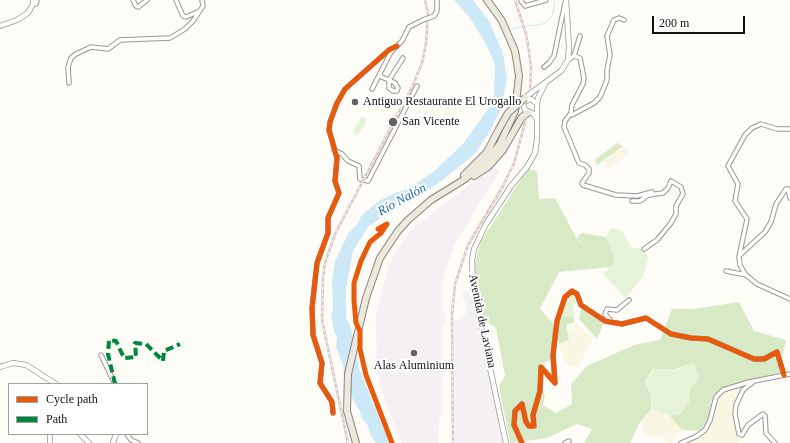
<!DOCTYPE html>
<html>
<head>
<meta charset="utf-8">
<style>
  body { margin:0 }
  #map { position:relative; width:790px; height:443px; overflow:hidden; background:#fdfcf7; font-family:"Times New Roman",serif }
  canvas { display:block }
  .legend { position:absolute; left:8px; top:383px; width:140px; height:52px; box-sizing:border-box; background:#fff; border:1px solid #a0a0a0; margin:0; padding:5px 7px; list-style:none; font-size:12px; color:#111 }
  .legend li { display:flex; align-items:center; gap:8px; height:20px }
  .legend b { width:20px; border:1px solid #a0a0a0 }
  .scale { position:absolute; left:652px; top:16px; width:93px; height:18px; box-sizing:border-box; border:2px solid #111; border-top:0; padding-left:5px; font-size:12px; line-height:14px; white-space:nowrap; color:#111; -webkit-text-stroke:3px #fff; paint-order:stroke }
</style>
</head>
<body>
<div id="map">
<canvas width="790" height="443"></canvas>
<ul class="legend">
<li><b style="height:5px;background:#e8590c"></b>Cycle path</li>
<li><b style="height:5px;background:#00873e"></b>Path</li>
</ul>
<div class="scale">200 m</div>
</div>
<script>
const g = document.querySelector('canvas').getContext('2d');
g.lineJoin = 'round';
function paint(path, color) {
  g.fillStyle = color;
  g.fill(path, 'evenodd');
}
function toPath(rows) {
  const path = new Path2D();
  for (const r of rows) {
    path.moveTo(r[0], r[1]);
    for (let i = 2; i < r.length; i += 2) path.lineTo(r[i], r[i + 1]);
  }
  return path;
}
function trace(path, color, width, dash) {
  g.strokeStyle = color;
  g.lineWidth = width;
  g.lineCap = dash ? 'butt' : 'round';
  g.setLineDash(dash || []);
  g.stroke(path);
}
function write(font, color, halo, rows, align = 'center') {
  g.font = font + ' "Times New Roman",serif';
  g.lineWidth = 4;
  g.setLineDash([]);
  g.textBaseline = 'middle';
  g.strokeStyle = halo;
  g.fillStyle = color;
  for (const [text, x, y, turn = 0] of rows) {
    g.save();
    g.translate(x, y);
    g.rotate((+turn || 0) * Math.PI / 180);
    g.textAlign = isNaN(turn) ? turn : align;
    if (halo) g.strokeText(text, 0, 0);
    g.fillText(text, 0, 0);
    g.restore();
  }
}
paint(toPath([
  [493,167,500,171,455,243,443,277,443,310,446,321,443,327,443,412,439,421,438,443,402,443,386,404,377,372,376,313,389,265,399,247,414,227],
  [464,291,469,292,474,303,503,443,455,443,454,321,461,319,466,313,467,306,462,296]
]), '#f5f0f3');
paint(toPath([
  [623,146,629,153,609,169,603,161],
  [575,322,593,339,578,368,570,366,565,362,559,344,569,340,566,330,574,329],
  [748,383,738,395,734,405,734,416,740,440,738,443,684,443,699,437,708,428,711,422,717,398,726,390],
  [652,410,670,416,682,430,671,442,666,442,665,437,644,436,641,422]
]), '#f9f7e4');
paint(toPath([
  [362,116,367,120,358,135,352,132],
  [614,228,622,231,631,247,641,249,649,257,643,276,626,298,603,274,613,265,606,237,610,229],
  [571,292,576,294,579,303,573,304,574,317,560,316,566,297],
  [694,363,700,379,690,389,689,403,680,414,670,416,652,410,651,394,646,382,654,369,673,371]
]), '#e7f3d7');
paint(toPath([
  [617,143,623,146,597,165,595,160],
  [528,169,537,171,539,199,555,198,577,239,589,250,577,238,580,234,583,233,606,237,614,257,613,265,610,267,559,272,540,309,554,325,551,360,539,364,540,385,545,396,543,405,556,413,572,404,571,384,587,366,634,345,660,340,672,309,694,309,739,302,754,331,786,340,779,373,739,383,718,391,711,402,710,414,701,431,682,430,670,416,680,414,689,403,690,389,699,378,694,363,673,370,653,369,645,382,651,394,651,410,640,422,630,443,584,443,592,429,577,424,547,438,510,443,499,386,505,376,496,328,484,320,477,297,473,270,481,241],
  [582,307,604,322,597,339,579,319],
  [560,316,574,317,574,323,567,324,567,330,569,340,559,344,557,329]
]), '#d8eac5');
paint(toPath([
  [454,0,473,0,489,21,503,53,507,79,504,93,504,103,502,103,500,110,490,131,475,154,440,182,422,194,398,206,368,227,353,251,346,289,346,318,351,328,359,368,389,443,376,443,371,436,367,424,362,419,360,412,345,385,343,365,336,347,337,336,334,333,331,313,333,311,332,280,335,261,349,232,359,222,361,216,377,202,395,193,407,189,433,172,462,145,489,108,494,94,495,64,486,44,470,18]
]), '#cde8f7');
trace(toPath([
  [526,26,543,24,548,21,552,16,555,2],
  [513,29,523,26],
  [497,41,503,36]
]), '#cde8f7', 1);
const minor = toPath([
  [133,0,136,6,138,7,147,0],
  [176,0,183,16,186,17,200,11],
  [521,1,525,6,546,0],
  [33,4,36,4,37,0],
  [434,16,437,11,437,0],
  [574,56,580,58,584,78,583,84,572,105,571,113,572,115,594,103,600,97,607,80,607,70,610,55,607,36,614,20,619,18,624,20],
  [568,60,574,56,580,36],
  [544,67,549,63,554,56,565,3],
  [380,76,384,78,389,80,395,83,398,88,397,91,393,91,389,88,389,80,403,58],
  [69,83,68,67,71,58,76,54,91,47,108,49,120,40,170,38,185,29,193,21,203,6,202,0],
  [372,89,391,52,402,41,409,27,423,20],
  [571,113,565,121,564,127,579,163,585,165,589,169,589,173,582,183,583,185,616,195,637,196,652,192],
  [790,129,777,129,761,124,752,128,745,135,728,166,738,184,735,201,747,219,739,257,740,265,745,274,757,284,790,299],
  [334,150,342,154,348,161,359,166,360,179,368,181,417,86],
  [632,201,640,201,648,195],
  [644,249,657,240,671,223,676,214,676,206,683,194,681,187,671,181,668,188,663,193,649,195],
  [740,255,765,232,771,222,776,204,786,189,788,189,790,198],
  [726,271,746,275],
  [611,321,605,314,607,309,617,310,629,300],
  [101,355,115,384],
  [753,382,743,390,736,405,735,414,739,434,742,435,748,425,763,414,765,416,766,433,775,443],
  [333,413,332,402,320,383,322,363,313,335,312,308,317,263,328,233,328,218,339,193,335,181,337,158,329,130,330,122,337,103,345,89,389,50,397,46],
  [127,434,131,440,138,443],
  [522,443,514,425,515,411,522,404,526,422,529,426,534,426,533,415,540,391,541,367,555,383,553,355,557,321,565,297,572,291,577,294,581,305,605,321,622,324,646,318,671,334,691,338,708,339,754,359,764,359,777,352,784,375],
  [565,443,569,441],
  [681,443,697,436,705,430,710,420,716,397,723,390,749,382,790,374]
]);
const tertiary = toPath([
  [0,26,17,20,28,13,33,4,33,0],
  [524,102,531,99,537,104],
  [537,120,534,114,525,110,523,104,527,96,561,71,568,60,569,47,566,0],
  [0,367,13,363,26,365,56,384],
  [80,434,89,443],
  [50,443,50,434],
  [113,443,116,434],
  [506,443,473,288,472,260,474,249,486,224,511,186,527,167,535,153,537,139,537,104,538,98,545,84]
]);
const primary = toPath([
  [464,175,487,152,499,129],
  [474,176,488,167,503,150,522,117,528,113],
  [356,443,347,411,348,374,366,298,380,258,398,231,408,220,431,200,465,179,486,161,500,144,515,111,519,76,515,51,502,21,487,0]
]);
trace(minor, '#979795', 5.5);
trace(tertiary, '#979795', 6);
trace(primary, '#858482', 8);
trace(minor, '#fffffe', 3.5);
trace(tertiary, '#fffffe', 4.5);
trace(primary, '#ede9dc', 6);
const rail = toPath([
  [515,0,526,34,529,51,531,68,530,90],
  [348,443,322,320,323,277,325,263,335,234,412,87,422,63,426,44,428,13,425,0],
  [453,443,452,315,455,284,468,245,503,186,514,163,526,119]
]);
trace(rail, '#d9c6c7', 2.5);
trace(rail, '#fff', 1, [3]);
const minorBridge = toPath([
  [423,20,434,16]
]);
const primaryBridge = toPath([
  [499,129,508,113,525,98]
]);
trace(minorBridge, '#979795', 5.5, []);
trace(primaryBridge, '#858482', 8, []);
trace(minorBridge, '#fffffe', 3.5);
trace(primaryBridge, '#ede9dc', 6);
trace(toPath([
  [115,384,108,354,109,340,116,341,124,358,136,357,135,343,146,344,163,361,164,351,180,344]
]), '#00873e', 4, [8, 4]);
trace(toPath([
  [378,229,387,224,381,233,370,242,361,261,354,283,354,301,356,323,360,331,360,349,366,375,392,443],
  [333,413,332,402,320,383,322,363,313,335,312,308,317,263,328,233,328,218,339,193,335,181,337,158,329,130,330,122,337,103,345,89,389,50,397,46],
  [522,443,514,425,515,411,522,404,526,422,529,426,534,426,533,415,540,391,541,367,555,383,553,355,557,321,565,297,572,291,577,294,581,305,605,321,622,324,646,318,671,334,691,338,708,339,754,359,764,359,777,352,784,375]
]), '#e8590c', 5);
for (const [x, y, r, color] of [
  [355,102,4,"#646362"],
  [393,122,5,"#646362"],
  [414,353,4,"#646362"]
]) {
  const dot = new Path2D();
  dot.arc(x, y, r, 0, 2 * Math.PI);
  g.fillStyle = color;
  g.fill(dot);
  trace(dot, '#fff', 1.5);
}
write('12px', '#111', '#fff', [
  ["Antiguo Restaurante El Urogallo",363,102],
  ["San Vicente",402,122],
  ["Alas Aluminium",414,366,"center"]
], 'left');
write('12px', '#111', '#fff', [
  ["Avenida de Laviana",482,321,78]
]);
write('italic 13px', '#1768a6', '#fff', [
  ["Río Nalón",402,200,-29]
]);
</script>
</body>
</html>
